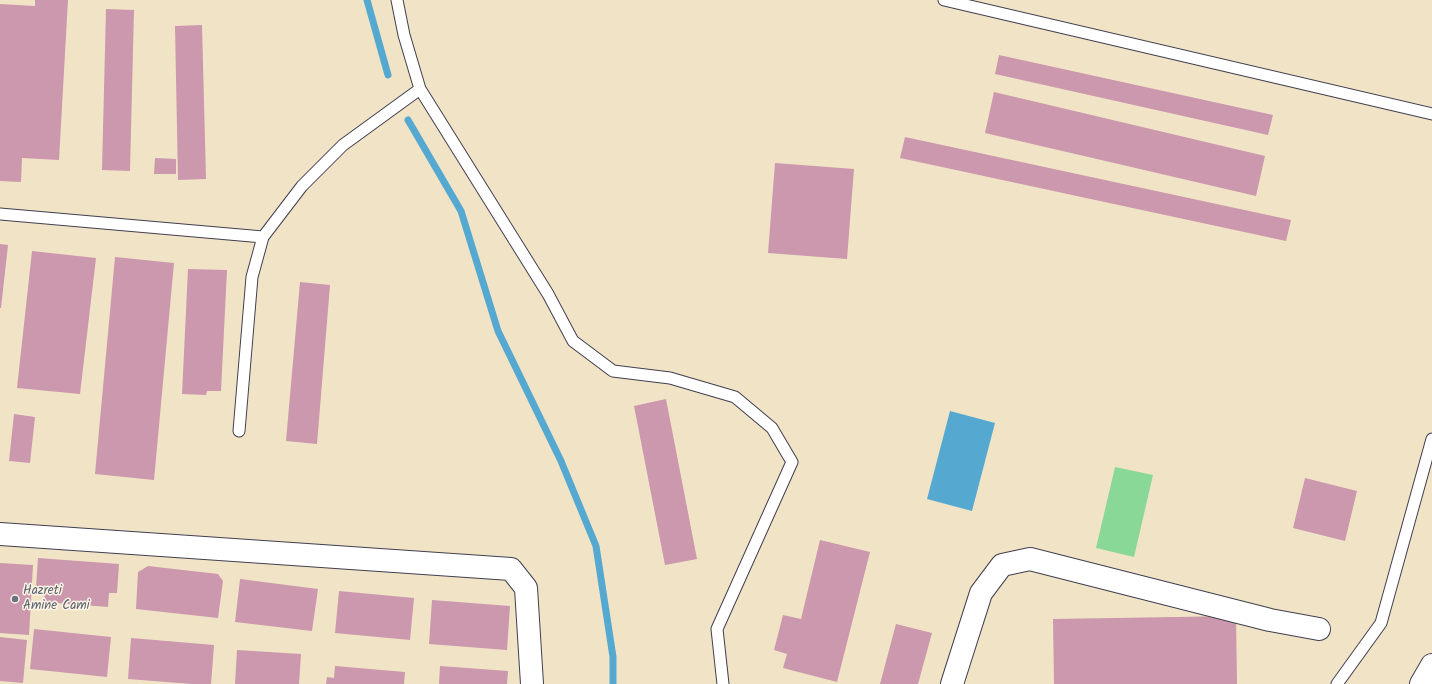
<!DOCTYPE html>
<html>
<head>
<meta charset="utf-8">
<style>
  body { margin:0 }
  canvas { display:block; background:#f1e3c6 }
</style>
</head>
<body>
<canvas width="1432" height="684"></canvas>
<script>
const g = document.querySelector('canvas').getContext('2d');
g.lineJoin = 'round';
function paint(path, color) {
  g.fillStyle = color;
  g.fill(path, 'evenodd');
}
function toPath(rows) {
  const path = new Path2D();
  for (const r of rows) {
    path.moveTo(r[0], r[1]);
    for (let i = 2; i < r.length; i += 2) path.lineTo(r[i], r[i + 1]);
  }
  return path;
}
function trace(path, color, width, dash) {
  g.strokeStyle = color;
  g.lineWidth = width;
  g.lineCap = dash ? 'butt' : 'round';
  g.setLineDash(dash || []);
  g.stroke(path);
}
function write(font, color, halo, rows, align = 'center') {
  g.font = font + ' Kalam,sans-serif';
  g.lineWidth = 3;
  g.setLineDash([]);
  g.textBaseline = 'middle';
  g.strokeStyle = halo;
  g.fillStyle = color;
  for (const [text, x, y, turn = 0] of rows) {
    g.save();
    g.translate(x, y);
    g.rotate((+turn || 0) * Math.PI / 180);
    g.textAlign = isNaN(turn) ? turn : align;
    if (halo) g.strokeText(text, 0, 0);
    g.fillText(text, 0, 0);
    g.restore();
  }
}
paint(toPath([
  [1115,467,1153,475,1134,557,1096,548]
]), '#89d898');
paint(toPath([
  [950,411,995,423,972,511,927,499]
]), '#55a9d1');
trace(toPath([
  [367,0,388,75],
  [408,120,461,211,498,331,561,461,596,546,613,657,613,684]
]), '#55a9d1', 7);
paint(toPath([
  [35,0,68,0,59,160,22,158,21,182,0,181,0,4,35,6],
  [106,9,134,10,130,171,102,170],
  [202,25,206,179,178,180,175,26],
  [999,55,1273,115,1268,135,995,74],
  [994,92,1265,156,1256,196,985,133],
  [905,137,1291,220,1286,241,900,158],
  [155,158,176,159,176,174,154,174],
  [775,163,854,169,847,259,768,253],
  [0,244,8,245,1,308,0,308],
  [32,251,96,258,80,394,17,388],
  [115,257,174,263,154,480,95,474],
  [188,269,227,270,221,391,207,391,206,395,182,394],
  [300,282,330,285,317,444,286,441],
  [666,399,697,559,665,565,634,406],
  [14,414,35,417,30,463,9,461],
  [1305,478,1357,491,1345,541,1293,528],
  [820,540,870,552,837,682,783,668,787,654,774,650,783,615,801,619],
  [38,558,119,564,117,593,109,593,108,607,44,602,45,588,36,587],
  [0,563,33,565,29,635,0,633],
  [148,566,218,574,223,581,218,618,136,609,138,572],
  [240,579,318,589,312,631,235,622],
  [339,591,414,598,410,640,335,633],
  [432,600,510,606,507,650,429,644],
  [1236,616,1237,684,1054,684,1053,619],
  [896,624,932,633,918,684,880,684],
  [34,629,111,637,107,677,30,669],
  [0,637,27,640,23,683,0,681],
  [131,638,214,645,211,684,192,684,128,679],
  [237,650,301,654,299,684,235,684],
  [335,666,405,672,404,684,326,684,327,677,334,678],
  [440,666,508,671,507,684,439,684]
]), '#cb98ad');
const service = toPath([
  [397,0,404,35,420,89,548,294,573,341,613,371,670,378,735,397,772,428,792,462,717,629,723,684],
  [944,0,1432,114],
  [0,214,263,237,302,186,343,145,420,89],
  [239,431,252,277,263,237],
  [1337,684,1381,623,1432,439]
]);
const minor = toPath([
  [0,534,511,569,526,588,532,684],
  [952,684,981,593,1002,565,1030,559,1270,620,1319,629]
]);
const trunk = toPath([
  [1421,684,1432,665]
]);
trace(service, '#413f50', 13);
trace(minor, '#413f50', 24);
trace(trunk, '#413f50', 24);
trace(service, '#fff', 11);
trace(minor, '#fff', 22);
trace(trunk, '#fff', 22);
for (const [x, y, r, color] of [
  [15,599,4,"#6b7280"]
]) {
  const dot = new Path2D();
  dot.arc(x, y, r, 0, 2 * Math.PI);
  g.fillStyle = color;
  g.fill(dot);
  trace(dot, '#fcf5e5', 1.5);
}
write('13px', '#5b616d', '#fcf5e5', [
  ["Hazreti",23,592],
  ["Amine Cami",23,607]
], 'left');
</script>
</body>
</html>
